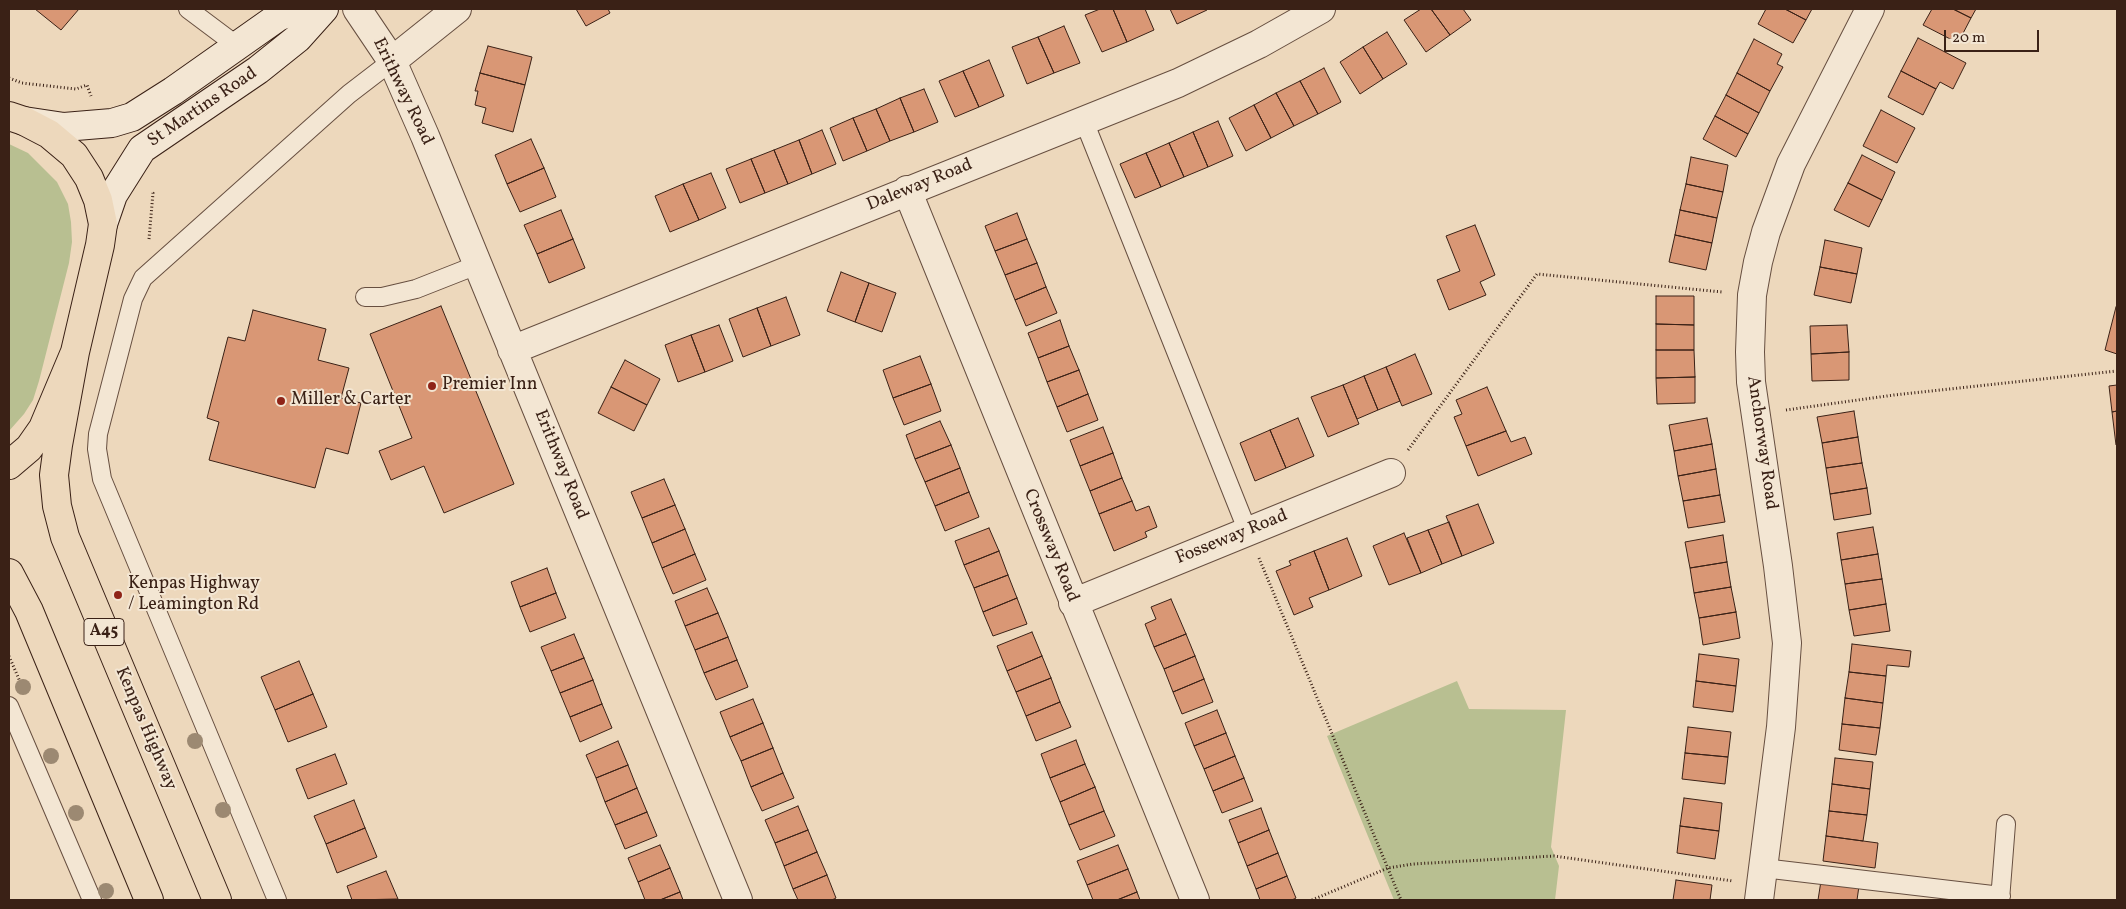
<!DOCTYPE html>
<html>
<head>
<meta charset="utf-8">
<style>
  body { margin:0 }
  #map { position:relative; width:2126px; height:909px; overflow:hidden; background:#edd8bc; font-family:Vollkorn,serif }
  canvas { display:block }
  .frame { position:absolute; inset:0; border:10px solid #3a2116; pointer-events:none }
  .scale { position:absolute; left:1944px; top:30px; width:95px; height:22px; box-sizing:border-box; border:2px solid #3a2116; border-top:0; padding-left:6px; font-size:15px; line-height:18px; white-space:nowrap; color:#3a2116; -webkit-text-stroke:4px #f3e6d3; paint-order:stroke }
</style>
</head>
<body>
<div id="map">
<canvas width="2126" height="909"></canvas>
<div class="frame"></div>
<div class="scale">20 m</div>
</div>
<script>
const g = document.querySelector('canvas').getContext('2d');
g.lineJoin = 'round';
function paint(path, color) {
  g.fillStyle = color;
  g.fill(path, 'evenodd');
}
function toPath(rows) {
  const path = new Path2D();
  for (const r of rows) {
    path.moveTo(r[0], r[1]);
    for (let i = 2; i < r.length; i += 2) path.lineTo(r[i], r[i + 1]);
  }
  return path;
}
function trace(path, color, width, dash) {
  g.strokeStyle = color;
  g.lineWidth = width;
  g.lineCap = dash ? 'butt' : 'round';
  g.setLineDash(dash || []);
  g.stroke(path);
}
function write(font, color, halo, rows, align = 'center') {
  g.font = font + ' Vollkorn,serif';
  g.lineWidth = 4;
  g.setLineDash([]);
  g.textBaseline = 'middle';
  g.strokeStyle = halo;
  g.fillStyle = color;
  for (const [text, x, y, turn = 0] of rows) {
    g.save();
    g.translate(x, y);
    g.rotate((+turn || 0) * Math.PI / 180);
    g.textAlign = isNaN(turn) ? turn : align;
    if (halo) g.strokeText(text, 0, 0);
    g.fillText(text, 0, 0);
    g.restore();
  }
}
paint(toPath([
  [9,144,28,153,57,182,68,204,71,222,72,242,69,263,39,381,33,400,24,414,9,431],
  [1457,681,1469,709,1566,710,1551,847,1559,866,1555,900,1394,900,1327,736]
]), '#b8bf91');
const building = toPath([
  [35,9,79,9,61,30,35,9],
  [576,9,608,9,610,13,586,26,576,9],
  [1100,9,1113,9,1127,42,1102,52,1085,15,1100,9],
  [1113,9,1145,9,1154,30,1127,42,1113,9],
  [1170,9,1206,9,1207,10,1177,24,1170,9],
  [1421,9,1431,9,1450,35,1426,52,1404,20,1421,9],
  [1431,9,1463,9,1471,20,1450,35,1431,9],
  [1766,9,1785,9,1806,20,1793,43,1758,24,1766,9],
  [1785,9,1812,9,1806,20,1785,9],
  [1932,9,1953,9,1971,18,1958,43,1923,25,1932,9],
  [1953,9,1976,9,1971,18,1953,9],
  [1064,26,1080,63,1054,73,1038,37,1064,26],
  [1387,32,1407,64,1383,79,1363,47,1387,32],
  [1038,37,1054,73,1027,84,1012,47,1038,37],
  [1918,38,1966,63,1953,89,1940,82,1936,89,1901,71,1918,38],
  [1754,39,1782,54,1777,64,1783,67,1770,91,1737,73,1754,39],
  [488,46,532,57,525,85,480,73,488,46],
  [1363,47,1383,79,1360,94,1340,62,1363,47],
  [989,60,1004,96,979,107,963,71,989,60],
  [1324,68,1341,102,1318,114,1300,81,1324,68],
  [963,71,979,107,955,117,939,81,963,71],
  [1901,71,1936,89,1923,115,1888,97,1901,71],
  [480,73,525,85,513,132,482,123,486,108,475,105,478,91,475,91,480,73],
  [1737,73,1770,91,1759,113,1726,95,1737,73],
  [1300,81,1318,114,1294,126,1276,93,1300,81],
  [924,89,938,122,914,132,900,98,924,89],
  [1276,93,1294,126,1271,138,1254,105,1276,93],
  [1726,95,1759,113,1748,134,1715,116,1726,95],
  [900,98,914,132,890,141,876,109,900,98],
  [1254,105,1271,138,1246,151,1229,118,1254,105],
  [876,109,890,141,867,151,853,118,876,109],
  [1881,110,1915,128,1897,163,1863,146,1881,110],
  [1715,116,1748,134,1736,157,1703,139,1715,116],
  [853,118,867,151,843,161,830,128,853,118],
  [1218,121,1233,156,1208,167,1193,132,1218,121],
  [822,130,836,164,812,174,799,140,822,130],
  [1193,132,1208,167,1184,177,1169,143,1193,132],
  [531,139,544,168,507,184,495,155,531,139],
  [799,140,812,174,788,184,774,150,799,140],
  [1169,143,1184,177,1161,187,1146,153,1169,143],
  [774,150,788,184,765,193,751,159,774,150],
  [1146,153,1161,187,1135,198,1120,164,1146,153],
  [1862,155,1895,172,1882,200,1848,183,1862,155],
  [1691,157,1728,165,1723,192,1686,184,1691,157],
  [751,159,765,193,740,203,726,169,751,159],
  [544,168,556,197,520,212,507,184,544,168],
  [711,173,726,208,699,220,683,184,711,173],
  [1848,183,1882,200,1869,227,1834,210,1848,183],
  [683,184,699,220,670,232,655,196,683,184],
  [1686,184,1723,192,1717,218,1680,210,1686,184],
  [561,210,573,239,537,254,524,225,561,210],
  [1680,210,1717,218,1712,243,1675,235,1680,210],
  [1017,213,1027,239,995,251,985,226,1017,213],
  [1475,225,1495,275,1480,282,1486,295,1449,310,1437,280,1460,271,1446,236,1475,225],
  [1675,235,1712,243,1706,270,1669,262,1675,235],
  [573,239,585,268,549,283,537,254,573,239],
  [1027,239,1037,263,1005,275,995,251,1027,239],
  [1825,240,1862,248,1857,274,1820,267,1825,240],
  [1037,263,1046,287,1015,300,1005,275,1037,263],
  [1820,267,1857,274,1851,303,1814,295,1820,267],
  [841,272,869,283,855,322,827,311,841,272],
  [869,283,896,293,882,332,855,322,869,283],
  [1046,287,1057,313,1026,326,1015,300,1046,287],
  [1656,296,1694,296,1694,325,1656,324,1656,296],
  [786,297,800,335,771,346,757,308,786,297],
  [441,306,514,484,444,513,424,466,391,480,379,451,412,438,370,334,441,306],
  [2116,307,2117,307,2117,354,2105,350,2116,307],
  [757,308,771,346,743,357,729,319,757,308],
  [253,310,326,329,318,360,349,368,341,398,361,403,348,454,326,448,315,488,209,460,219,422,207,418,228,337,245,341,253,310],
  [1060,320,1069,346,1038,358,1028,333,1060,320],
  [1656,324,1694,325,1694,350,1656,350,1656,324],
  [719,325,733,361,705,372,691,335,719,325],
  [1847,325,1849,352,1811,354,1810,326,1847,325],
  [691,335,705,372,678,382,665,345,691,335],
  [1069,346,1079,370,1047,382,1038,358,1069,346],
  [1656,350,1694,350,1695,377,1656,378,1656,350],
  [1849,352,1849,380,1812,381,1811,354,1849,352],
  [1415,354,1432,394,1402,406,1386,367,1415,354],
  [920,356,931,384,893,398,883,370,920,356],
  [625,360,660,379,647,405,611,387,625,360],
  [1386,367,1400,401,1378,410,1364,376,1386,367],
  [1079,370,1088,394,1057,407,1047,382,1079,370],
  [1364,376,1378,410,1357,419,1343,385,1364,376],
  [1695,377,1695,403,1657,404,1656,378,1695,377],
  [931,384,941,411,904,425,893,398,931,384],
  [1343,385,1359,424,1328,437,1311,397,1343,385],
  [2117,385,2117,411,2112,412,2109,386,2117,385],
  [611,387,647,405,634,431,598,413,611,387],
  [1487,387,1506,431,1466,446,1454,417,1462,414,1456,400,1487,387],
  [1088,394,1098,420,1067,432,1057,407,1088,394],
  [1854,411,1858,437,1822,443,1817,417,1854,411],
  [2117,411,2117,445,2116,445,2112,412,2117,411],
  [1298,418,1314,456,1286,468,1270,430,1298,418],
  [1707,418,1712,444,1674,451,1669,425,1707,418],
  [940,421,951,445,915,459,906,435,940,421],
  [1103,427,1113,453,1080,466,1070,440,1103,427],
  [1270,430,1286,468,1255,481,1240,443,1270,430],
  [1506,431,1511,442,1525,437,1532,454,1478,476,1466,446,1506,431],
  [1858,437,1862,463,1826,468,1822,443,1858,437],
  [1712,444,1716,469,1678,476,1674,451,1712,444],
  [951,445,960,468,925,482,915,459,951,445],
  [1113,453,1122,478,1090,491,1080,466,1113,453],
  [1862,463,1867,488,1830,494,1826,468,1862,463],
  [960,468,969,492,935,506,925,482,960,468],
  [1716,469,1720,495,1683,501,1678,476,1716,469],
  [1122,478,1132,501,1099,514,1090,491,1122,478],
  [664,479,675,505,642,518,631,492,664,479],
  [1867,488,1871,514,1834,520,1830,494,1867,488],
  [969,492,979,517,945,531,935,506,969,492],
  [1720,495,1725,522,1688,528,1683,501,1720,495],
  [1132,501,1136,511,1149,506,1157,527,1145,532,1147,537,1114,551,1099,514,1132,501],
  [1478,504,1494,543,1462,556,1446,516,1478,504],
  [675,505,685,529,652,543,642,518,675,505],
  [1449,522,1462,556,1442,564,1428,530,1449,522],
  [1873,527,1878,554,1841,560,1837,533,1873,527],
  [989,528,999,551,964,565,955,541,989,528],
  [685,529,695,554,662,568,652,543,685,529],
  [1428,530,1442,564,1421,573,1407,538,1428,530],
  [1404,533,1421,573,1389,585,1373,546,1404,533],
  [1723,535,1727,562,1690,568,1685,542,1723,535],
  [1347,538,1362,576,1329,590,1314,551,1347,538],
  [999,551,1008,575,974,588,964,565,999,551],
  [1314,551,1329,590,1309,598,1313,607,1294,615,1276,571,1291,565,1289,561,1314,551],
  [695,554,706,580,673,594,662,568,695,554],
  [1878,554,1882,579,1845,584,1841,560,1878,554],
  [1727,562,1731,587,1694,593,1690,568,1727,562],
  [547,568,556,593,520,607,511,582,547,568],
  [1008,575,1017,598,983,612,974,588,1008,575],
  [1882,579,1886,604,1849,610,1845,584,1882,579],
  [1731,587,1736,612,1699,618,1694,593,1731,587],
  [707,588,718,613,685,626,675,601,707,588],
  [556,593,566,618,530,632,520,607,556,593],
  [1017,598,1027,624,993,636,983,612,1017,598],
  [1171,599,1186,634,1154,647,1145,624,1156,619,1151,607,1171,599],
  [1886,604,1890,631,1854,636,1849,610,1886,604],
  [1736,612,1740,638,1703,645,1699,618,1736,612],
  [718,613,728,637,695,650,685,626,718,613],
  [1032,632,1042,656,1007,671,997,646,1032,632],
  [574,634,584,658,551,671,541,647,574,634],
  [1186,634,1195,656,1164,669,1154,647,1186,634],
  [728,637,737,660,704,673,695,650,728,637],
  [1852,644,1911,651,1909,667,1887,665,1886,676,1849,672,1852,644],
  [1699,654,1739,659,1736,686,1696,681,1699,654],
  [1042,656,1051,678,1016,692,1007,671,1042,656],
  [1195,656,1204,679,1173,692,1164,669,1195,656],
  [584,658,593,680,560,693,551,671,584,658],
  [737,660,748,687,716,700,704,673,737,660],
  [299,661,313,694,275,710,261,677,299,661],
  [1849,672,1886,676,1883,703,1845,698,1849,672],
  [1051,678,1060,702,1026,716,1016,692,1051,678],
  [1204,679,1213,702,1182,714,1173,692,1204,679],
  [593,680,602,704,570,717,560,693,593,680],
  [1696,681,1736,686,1733,712,1693,707,1696,681],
  [313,694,327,727,288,742,275,710,313,694],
  [1845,698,1883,703,1880,728,1842,724,1845,698],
  [753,699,763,723,730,737,720,712,753,699],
  [1060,702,1071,727,1036,741,1026,716,1060,702],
  [602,704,612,728,580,742,570,717,602,704],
  [1217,710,1226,733,1194,746,1185,723,1217,710],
  [763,723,773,748,741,761,730,737,763,723],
  [1842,724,1880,728,1876,755,1839,750,1842,724],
  [1688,727,1731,732,1728,757,1685,753,1688,727],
  [1226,733,1235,756,1204,769,1194,746,1226,733],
  [1076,740,1085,764,1050,778,1041,754,1076,740],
  [618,741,628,765,596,778,586,755,618,741],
  [773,748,783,773,751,787,741,761,773,748],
  [1685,753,1728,757,1725,784,1682,779,1685,753],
  [335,754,347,784,308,799,296,769,335,754],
  [1235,756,1244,778,1213,791,1204,769,1235,756],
  [1835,758,1873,762,1870,789,1832,784,1835,758],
  [1085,764,1095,787,1060,802,1050,778,1085,764],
  [628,765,637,788,605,802,596,778,628,765],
  [783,773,794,798,762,811,751,787,783,773],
  [1244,778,1253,801,1222,813,1213,791,1244,778],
  [1832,784,1870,789,1867,815,1829,811,1832,784],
  [1095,787,1104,811,1069,825,1060,802,1095,787],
  [637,788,647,812,615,825,605,802,637,788],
  [1684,798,1722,803,1719,831,1680,826,1684,798],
  [354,800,365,828,326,844,314,816,354,800],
  [798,806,808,830,775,843,765,820,798,806],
  [1261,808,1269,830,1238,843,1229,820,1261,808],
  [1104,811,1115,836,1080,850,1069,825,1104,811],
  [1829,811,1867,815,1863,841,1826,836,1829,811],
  [647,812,657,836,625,849,615,825,647,812],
  [1680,826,1719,831,1715,859,1677,853,1680,826],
  [365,828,377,857,337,873,326,844,365,828],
  [808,830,817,852,784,866,775,843,808,830],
  [1269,830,1278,853,1247,866,1238,843,1269,830],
  [1826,836,1878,843,1875,868,1823,861,1826,836],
  [660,845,670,868,638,882,628,858,660,845],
  [1118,845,1128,869,1087,885,1077,861,1118,845],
  [817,852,827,875,793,889,784,866,817,852],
  [1278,853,1287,876,1256,889,1247,866,1278,853],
  [670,868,680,892,660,900,645,900,638,882,670,868],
  [1128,869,1137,892,1117,900,1093,900,1087,885,1128,869],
  [386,871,398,899,352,900,347,886,386,871],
  [827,875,836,898,832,900,798,900,793,889,827,875],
  [1287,876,1296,898,1292,900,1260,900,1256,889,1287,876],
  [1676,880,1712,885,1710,900,1673,900,1676,880],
  [1821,881,1859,886,1857,900,1818,900,1821,881],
  [680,892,683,900,660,900,680,892],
  [1137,892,1140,900,1117,900,1137,892]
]);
paint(building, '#d99775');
trace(building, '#3a2116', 1);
const service = toPath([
  [188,9,236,45],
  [1084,121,1248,532],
  [365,297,382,297,416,289,477,265],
  [9,706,92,900],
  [1763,868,2001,896],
  [277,900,102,479,97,449,98,434,133,299,143,278,349,94,392,61],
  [2000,900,2006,824]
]);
const minor = toPath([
  [357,9,392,61,425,136,738,900],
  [392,61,457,9],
  [907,190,1195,900],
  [512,350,1178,83,1259,44,1321,9],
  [1073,603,1391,473],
  [1759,900,1781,727,1787,643,1778,566,1751,382,1750,352,1752,295,1758,262,1766,232,1791,164,1870,9]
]);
const secondary = toPath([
  [24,121,64,127,112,123,132,117,173,91,278,17,295,9],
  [103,224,113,195,142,149,258,70,298,38,324,9]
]);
const trunk = toPath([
  [9,116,24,121,49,134,74,155,89,178,98,200,103,224,100,245,75,352,43,428,29,448,9,465],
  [75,352,58,445,54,475,57,506,65,537,217,900],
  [9,573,29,611,149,900]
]);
trace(service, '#674f40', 20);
trace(minor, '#674f40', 30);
trace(secondary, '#3a2116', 30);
trace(trunk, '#3a2116', 30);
trace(toPath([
  [9,78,22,83,76,89,87,85,91,96],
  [149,239,153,193,151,191],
  [1786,410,1894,395,2117,371],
  [1408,450,1537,274,1722,292],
  [1259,558,1401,900],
  [9,656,21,684],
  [1312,900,1388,868,1413,864,1554,856,1733,881]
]), '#3a2116', 3, [1, 2.5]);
trace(service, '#f3e6d3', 18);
trace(minor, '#f3e6d3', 28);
trace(secondary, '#f3e6d3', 28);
trace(trunk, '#edd8bc', 28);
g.fillStyle = '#9c8972';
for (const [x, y] of [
  [23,687],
  [195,741],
  [51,756],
  [223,810],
  [76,813],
  [106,891]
]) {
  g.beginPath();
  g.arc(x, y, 8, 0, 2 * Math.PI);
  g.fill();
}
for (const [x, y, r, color] of [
  [432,386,5,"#8f2418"],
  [281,401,5,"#8f2418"],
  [118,595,5,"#8f2418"]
]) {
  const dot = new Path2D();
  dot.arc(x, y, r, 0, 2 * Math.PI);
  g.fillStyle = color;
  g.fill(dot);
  trace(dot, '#f3e6d3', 2);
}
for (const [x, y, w] of [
  [104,632,40]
]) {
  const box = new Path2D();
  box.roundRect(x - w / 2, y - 13.5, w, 27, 4);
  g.fillStyle = '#f3e6d3';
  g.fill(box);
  trace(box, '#3a2116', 1);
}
write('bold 16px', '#3a2116', null, [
  ["A45",104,632]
]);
write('18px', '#3a2116', '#f3e6d3', [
  ["Erithway Road",402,92,64],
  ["St Martins Road",203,108,-34],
  ["Daleway Road",920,186,-22],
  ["Anchorway Road",1761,443,82],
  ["Erithway Road",560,465,68],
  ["Fosseway Road",1232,538,-22],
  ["Crossway Road",1050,546,68],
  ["Kenpas Highway",145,729,67]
]);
write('18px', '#3a2116', '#f3e6d3', [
  ["Premier Inn",442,386],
  ["Miller & Carter",291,401],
  ["Kenpas Highway",128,585],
  ["/ Leamington Rd",128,606]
], 'left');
</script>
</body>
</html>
